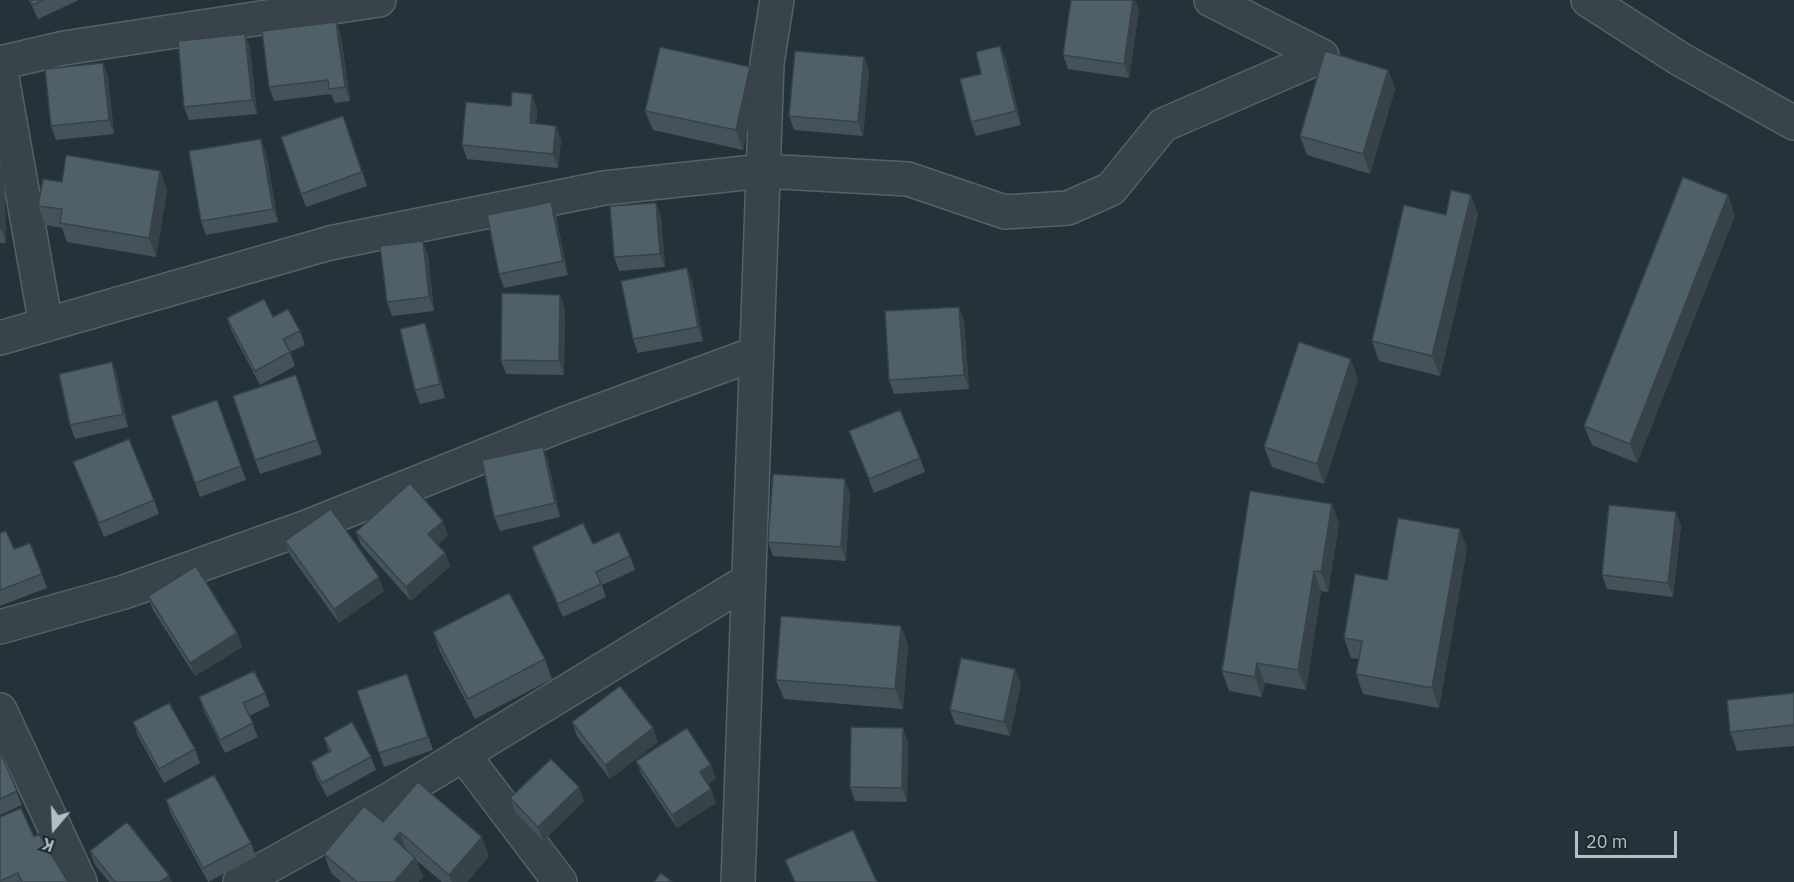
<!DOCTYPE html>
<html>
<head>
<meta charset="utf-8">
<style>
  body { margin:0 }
  #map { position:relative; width:1794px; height:882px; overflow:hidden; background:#24333a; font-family:"IBM Plex Sans",sans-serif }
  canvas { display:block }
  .north { position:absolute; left:24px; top:798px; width:60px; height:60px; -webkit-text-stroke:4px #1d292f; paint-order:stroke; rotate:199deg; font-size:16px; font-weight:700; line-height:24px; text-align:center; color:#b3bfc6 }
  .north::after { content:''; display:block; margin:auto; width:21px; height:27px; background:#b3bfc6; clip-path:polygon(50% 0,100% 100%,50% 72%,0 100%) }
  .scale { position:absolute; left:1575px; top:831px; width:102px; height:27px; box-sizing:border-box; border:3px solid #b3bfc6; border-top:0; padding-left:8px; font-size:18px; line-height:21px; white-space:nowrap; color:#b3bfc6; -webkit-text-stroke:4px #1d292f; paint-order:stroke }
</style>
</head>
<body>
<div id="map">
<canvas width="1794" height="882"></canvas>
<div class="north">K</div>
<div class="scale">20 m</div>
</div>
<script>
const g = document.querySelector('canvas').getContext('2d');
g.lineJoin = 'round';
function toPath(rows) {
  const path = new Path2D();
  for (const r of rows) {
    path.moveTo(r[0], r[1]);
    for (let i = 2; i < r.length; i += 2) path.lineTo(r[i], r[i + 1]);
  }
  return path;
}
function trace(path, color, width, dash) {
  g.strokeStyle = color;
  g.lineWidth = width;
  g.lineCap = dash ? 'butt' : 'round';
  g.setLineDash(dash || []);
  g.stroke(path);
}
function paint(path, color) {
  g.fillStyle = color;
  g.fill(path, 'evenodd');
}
const street = toPath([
  [1588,0,1680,59,1794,123],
  [0,63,64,48,379,0],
  [0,66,46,325],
  [0,338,330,243,604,188,763,171,908,179,1005,212,1068,208,1111,189,1163,125,1322,56,1211,0],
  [0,627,124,592,304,528,561,425,757,353],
  [0,710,80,882],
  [463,754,560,882],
  [240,882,387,801,749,580],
  [738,882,767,63,777,0]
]);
trace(street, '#566268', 36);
trace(street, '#38444a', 33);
paint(toPath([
  [29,0,79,0,38,19],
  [1139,9,1129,78,1068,69,1063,55],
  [336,22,341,36,350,101,335,103,331,94,274,101,269,87],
  [245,34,250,48,257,114,189,120,184,107],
  [1000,46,1006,60,1021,125,976,136,971,122,981,74],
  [864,57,869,71,863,136,794,130,789,116],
  [103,63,108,77,114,134,56,140,51,126],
  [1388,70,1395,89,1370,174,1307,155,1300,136],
  [757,86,743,150,653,130,645,111],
  [537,108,536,124,556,126,561,140,558,168,467,159,462,145],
  [343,116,367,186,306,207,301,194],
  [266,153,278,222,206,235,201,221],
  [0,164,4,175,6,243,0,243],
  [160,171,167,190,156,257,67,242,62,228,45,225,38,206,62,182],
  [656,203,661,217,665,267,619,271,614,257],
  [1478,214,1440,376,1379,361,1372,341,1446,215],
  [1735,215,1637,463,1592,445,1584,426],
  [556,216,568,275,504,288,499,274],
  [428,255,434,311,392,316,387,302],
  [687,268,692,282,703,341,638,353,633,339],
  [560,295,565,309,564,375,506,374,501,360],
  [273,317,300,331,305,345,290,352,295,366,260,385,232,332,227,318],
  [964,321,969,389,894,394,889,380],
  [425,323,430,337,445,398,420,404,415,390],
  [112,362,117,376,128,427,75,439,70,425],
  [296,375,322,454,260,474,255,460],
  [1358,379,1324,484,1272,467,1264,447],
  [217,400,246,480,200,497,195,483],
  [849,431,920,458,925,472,874,493],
  [543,447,548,461,560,517,500,531,494,517],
  [73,462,154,500,159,514,104,537],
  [850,493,846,561,773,556,768,542],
  [1332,504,1339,524,1328,592,1321,591,1306,690,1265,683,1262,697,1229,691,1222,671],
  [1676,512,1681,526,1673,597,1607,589,1602,575],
  [356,532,448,535,438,545,445,553,450,566,411,601,361,545],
  [0,533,14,549,30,543,47,588,0,606],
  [285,541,384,591,339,623,290,555],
  [593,544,630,556,635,570,602,585,606,597,563,617,537,561,532,547],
  [1467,548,1439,708,1363,694,1356,674,1359,659,1351,658,1344,638],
  [148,596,237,633,242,647,195,676,153,610],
  [901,626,908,645,903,709,784,699,776,680],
  [433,632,545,659,552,679,475,719,440,652],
  [407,674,433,750,384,767,357,691],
  [1021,683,1010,736,955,724,950,710],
  [265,693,270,706,249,716,258,737,225,753,204,711,199,697],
  [1794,693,1794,746,1737,751,1730,732],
  [133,722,195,749,200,763,164,783,138,736],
  [572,722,653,728,658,742,610,779,577,736],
  [324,738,371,757,376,770,327,797,316,776,311,762,329,752],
  [908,742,907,802,855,801,850,787],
  [0,751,22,805,0,815],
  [636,761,716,778,708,784,716,803,677,828,642,775],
  [579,787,584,801,543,841,515,812,510,798],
  [166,800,251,843,256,857,208,882,171,814],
  [0,817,68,882,0,882],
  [383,822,489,856,467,882,442,882,416,860,423,877,418,882,341,882,331,873,324,854],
  [90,851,172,882,109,882,95,865]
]), '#445359');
paint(toPath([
  [1133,0,1135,0,1139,9,1129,78,1124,64],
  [336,22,341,36,350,101,345,87],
  [245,34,250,48,257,114,252,100],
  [1000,46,1006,60,1021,125,1016,111],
  [864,57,869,71,863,136,858,122],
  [103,63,108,77,114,134,109,120],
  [750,67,757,86,743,150,736,130],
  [1388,70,1395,89,1370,174,1363,154],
  [532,94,537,108,535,137,530,123],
  [556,126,561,140,558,168,553,154],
  [261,139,266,153,278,222,273,209],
  [0,164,4,175,6,243,1,229],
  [160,171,167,190,156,257,149,238],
  [1471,195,1478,214,1440,376,1432,356],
  [1728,195,1735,215,1637,463,1630,444],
  [551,202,556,216,568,275,563,261],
  [656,203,661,217,665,267,660,254],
  [423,241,428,255,434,311,429,297],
  [687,268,692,282,703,341,698,327],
  [560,295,565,309,564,375,559,361],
  [959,307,964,321,969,389,964,375],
  [425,323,430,337,445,398,440,384],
  [1351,359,1358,379,1324,484,1317,464],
  [112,362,117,376,128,427,123,414],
  [543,447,548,461,560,517,555,503],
  [845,479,850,493,846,561,841,547],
  [1332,504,1339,524,1328,592,1321,572],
  [1676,512,1681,526,1673,597,1668,583],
  [443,521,448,535,434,548,428,534],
  [1460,529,1467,548,1439,708,1432,688],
  [445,553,450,566,411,601,406,587],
  [1314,571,1321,591,1306,690,1298,670],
  [379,577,384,591,339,623,334,609],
  [901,626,908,645,903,709,895,689],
  [237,633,242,647,195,676,190,663],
  [1257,663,1265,683,1262,697,1255,677],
  [1015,669,1021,683,1010,736,1004,722],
  [653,728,658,742,610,779,605,765],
  [903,728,908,742,907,802,902,788],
  [711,765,716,778,705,786,700,772],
  [579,787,584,801,543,841,538,827],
  [711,789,716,803,677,828,672,815],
  [400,832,407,852,394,839],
  [482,837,489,856,467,882,452,882,449,875],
  [415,858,423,877,418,882,394,882],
  [169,875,172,882,160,882]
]), '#374349');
const building = toPath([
  [31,0,43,0,33,5,31,0],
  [1071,0,1133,0,1124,64,1063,55,1071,0],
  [336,22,345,87,329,89,328,80,269,87,262,31,336,22],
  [245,34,252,100,184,107,178,41,245,34],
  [1000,46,1016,111,971,122,960,79,981,74,976,52,1000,46],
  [660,47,750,67,736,130,645,111,660,47],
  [795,51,864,57,858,122,789,116,795,51],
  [1325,51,1388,70,1363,154,1300,136,1325,51],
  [103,63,109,120,51,126,45,69,103,63],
  [512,92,532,94,530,123,556,126,553,154,462,145,466,102,511,106,512,92],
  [343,116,362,172,301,194,281,137,343,116],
  [261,139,273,209,201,221,189,151,261,139],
  [66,155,160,171,149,238,60,223,62,209,38,206,43,179,62,182,66,155],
  [1683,177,1728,195,1630,444,1584,426,1683,177],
  [0,186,1,229,0,229,0,186],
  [1451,190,1471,195,1432,356,1372,341,1404,205,1446,215,1451,190],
  [551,202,563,261,499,274,487,215,551,202],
  [656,203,660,254,614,257,610,206,656,203],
  [423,241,429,297,387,302,380,246,423,241],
  [687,268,698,327,633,339,621,281,687,268],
  [502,293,560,295,559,361,501,360,502,293],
  [264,299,273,317,288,309,300,331,283,339,290,352,255,371,227,318,264,299],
  [959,307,964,375,889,380,885,311,959,307],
  [425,323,440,384,415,390,400,329,425,323],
  [1299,342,1351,359,1317,464,1264,447,1299,342],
  [112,362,123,414,70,425,59,374,112,362],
  [296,375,317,440,255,460,233,396,296,375],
  [217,400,241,466,195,483,171,416,217,400],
  [900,410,920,458,869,479,849,431,900,410],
  [129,439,154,500,99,523,73,462,129,439],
  [543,447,555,503,494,517,482,460,543,447],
  [773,474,845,479,841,547,768,542,773,474],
  [410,483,443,521,428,534,445,553,406,587,356,532,410,483],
  [1250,491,1332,504,1321,572,1314,571,1298,670,1257,663,1255,677,1222,671,1250,491],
  [1609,505,1676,512,1668,583,1602,575,1609,505],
  [331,509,379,577,334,609,285,541,331,509],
  [1398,518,1460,529,1432,688,1356,674,1362,641,1344,638,1355,574,1387,580,1398,518],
  [583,523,593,544,619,532,630,556,596,572,601,584,558,604,532,547,583,523],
  [6,531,14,549,30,543,42,574,0,590,0,533,6,531],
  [196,566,237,633,190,663,148,596,196,566],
  [509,593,545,659,468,699,433,632,509,593],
  [781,616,901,626,895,689,776,680,781,616],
  [961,658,1015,669,1004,722,950,710,961,658],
  [254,671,265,693,243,703,253,723,220,740,199,697,254,671],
  [407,674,428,737,379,753,357,691,407,674],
  [620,686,653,728,605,765,572,722,620,686],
  [1794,693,1794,725,1730,732,1727,700,1794,693],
  [169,703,195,749,159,769,133,722,169,703],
  [352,722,371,757,322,783,311,762,331,751,324,738,352,722],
  [851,727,903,728,902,788,850,787,851,727],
  [687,728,711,765,700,772,711,789,672,815,636,761,687,728],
  [0,751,17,791,0,799,0,751],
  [551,759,579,787,538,827,510,798,551,759],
  [214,775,251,843,203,868,166,800,214,775],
  [418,782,482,837,449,875,400,832,394,839,415,858,394,882,357,882,324,854,364,806,383,822,418,782],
  [21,808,34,837,39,834,68,882,22,882,18,873,0,881,0,817,21,808],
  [127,822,169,875,160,882,115,882,90,851,127,822],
  [853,830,877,882,795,882,785,860,853,830],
  [661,873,672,882,654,882,661,873]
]);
paint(building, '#4f6068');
trace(building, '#374349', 1.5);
</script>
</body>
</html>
